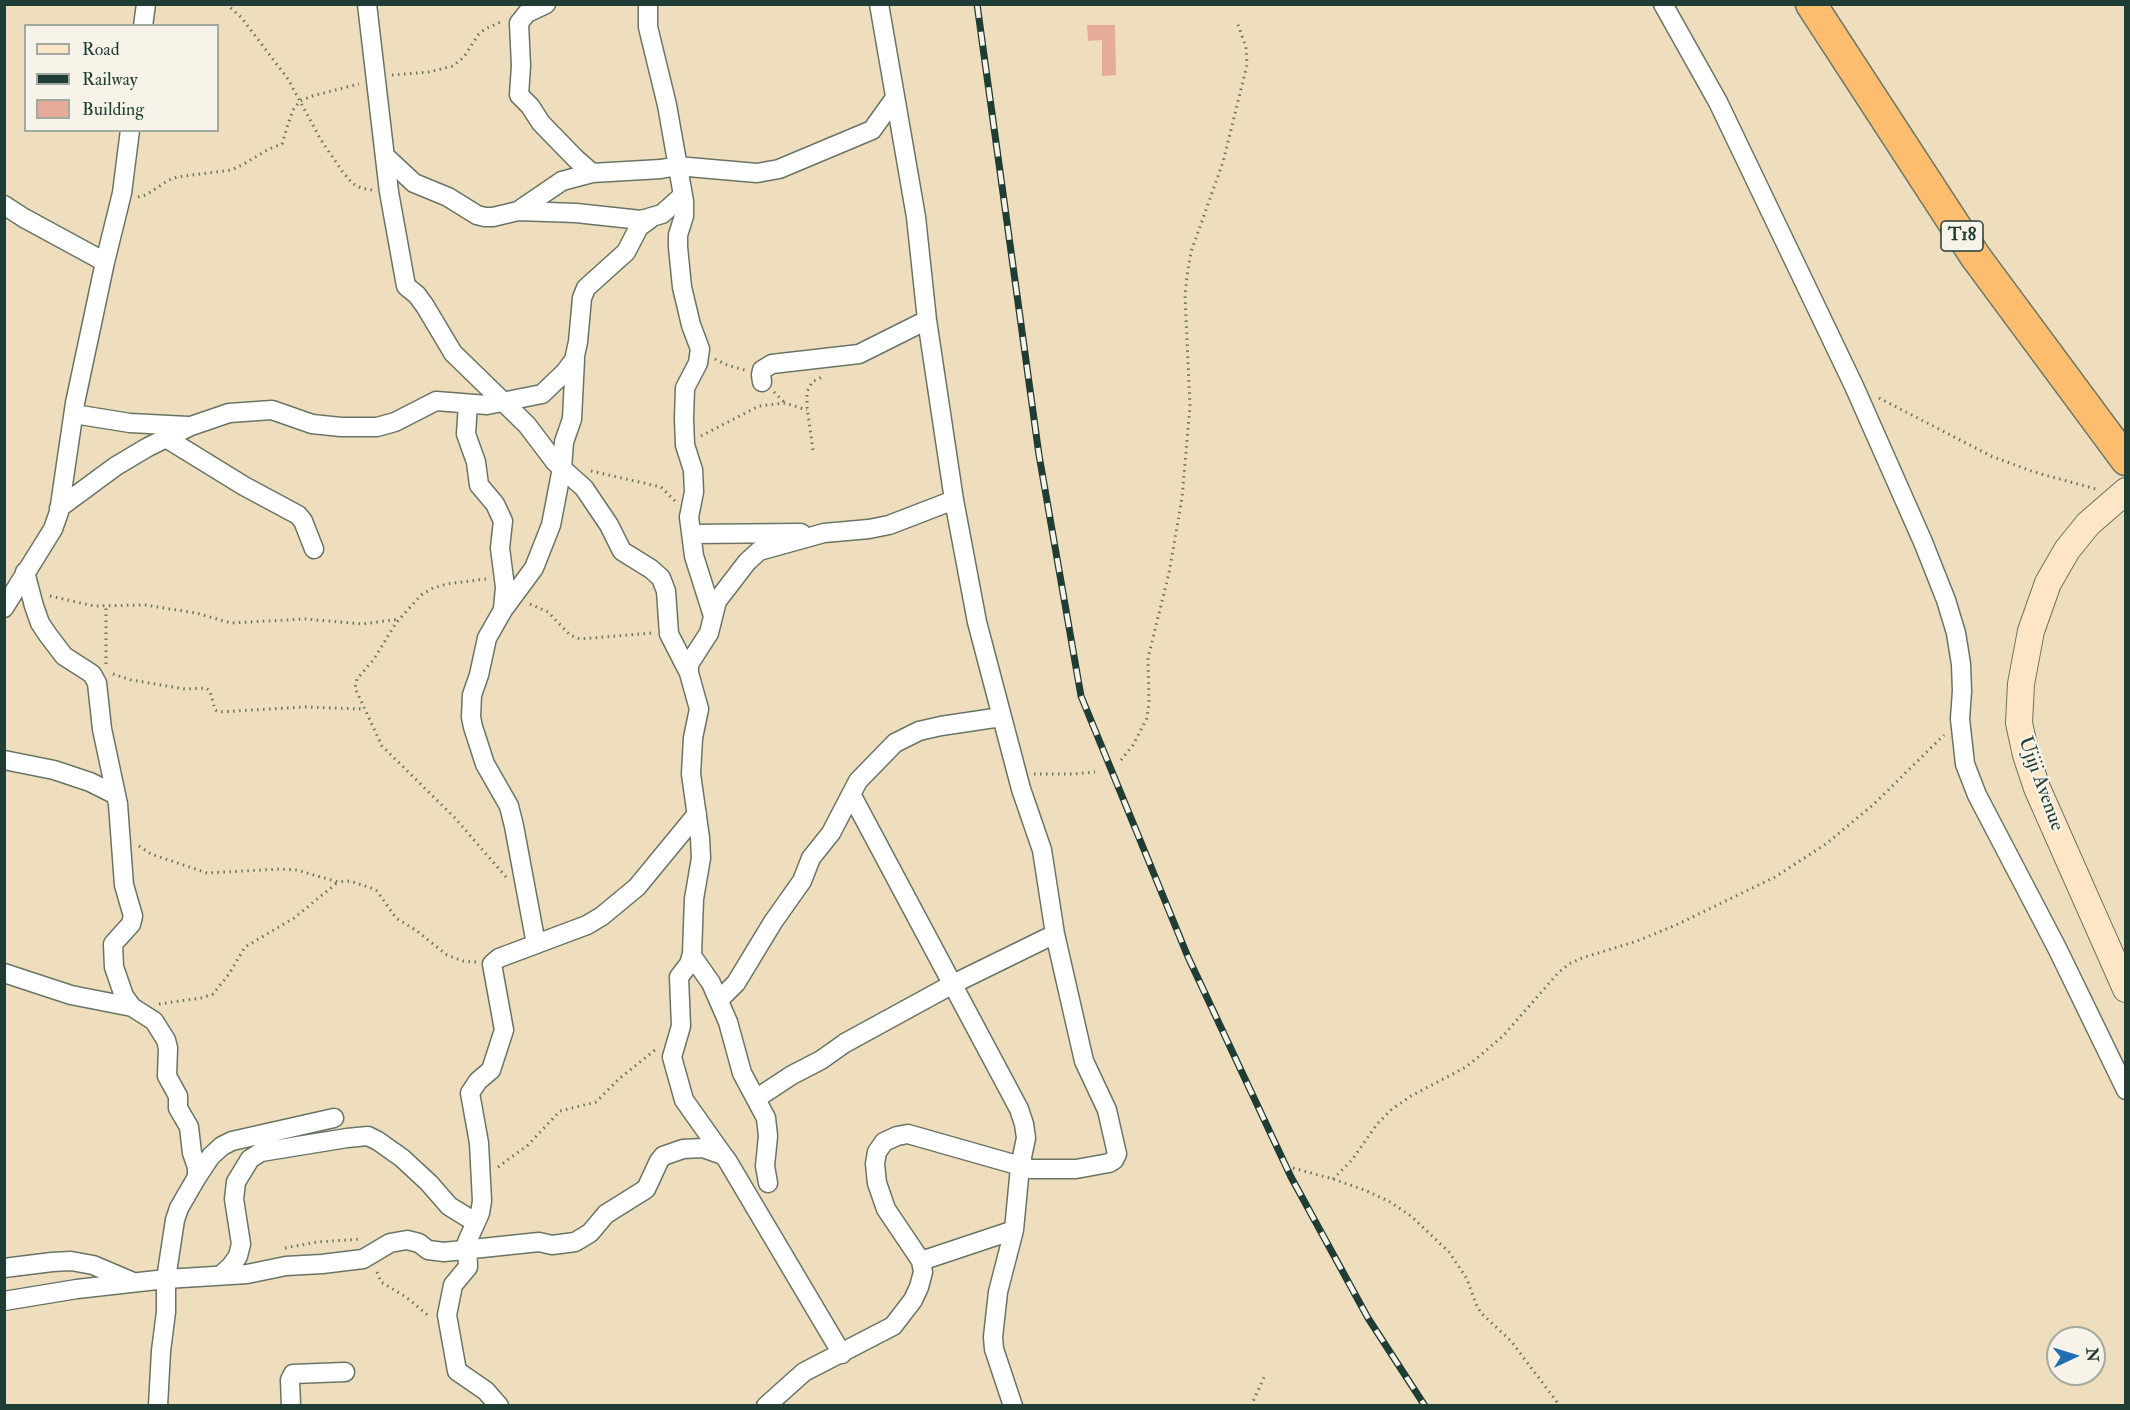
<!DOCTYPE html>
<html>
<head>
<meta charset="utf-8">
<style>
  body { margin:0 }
  #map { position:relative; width:2130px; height:1410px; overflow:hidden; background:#efdebd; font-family:"IM FELL Double Pica",serif }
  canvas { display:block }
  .frame { position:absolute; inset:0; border:6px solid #1f3d34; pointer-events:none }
  .legend { position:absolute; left:24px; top:24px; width:195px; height:108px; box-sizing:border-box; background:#f7f3e8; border:2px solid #a1aaa0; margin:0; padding:8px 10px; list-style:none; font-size:18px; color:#1f3d34 }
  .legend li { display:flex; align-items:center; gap:12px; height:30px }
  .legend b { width:30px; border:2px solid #a1aaa0 }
  .north { position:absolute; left:2046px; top:1326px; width:60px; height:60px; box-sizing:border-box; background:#f7f3e8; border:2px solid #a1aaa0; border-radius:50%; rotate:86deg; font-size:16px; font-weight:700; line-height:24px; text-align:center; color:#1f3d34 }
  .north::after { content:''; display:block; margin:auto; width:21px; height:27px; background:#1f6fb2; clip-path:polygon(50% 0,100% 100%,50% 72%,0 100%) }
</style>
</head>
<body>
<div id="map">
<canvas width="2130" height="1410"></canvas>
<div class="frame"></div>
<ul class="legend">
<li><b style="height:8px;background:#fee5c5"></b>Road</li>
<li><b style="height:8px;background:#1f3d34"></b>Railway</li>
<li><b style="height:16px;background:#e7ab9a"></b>Building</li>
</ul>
<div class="north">N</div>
</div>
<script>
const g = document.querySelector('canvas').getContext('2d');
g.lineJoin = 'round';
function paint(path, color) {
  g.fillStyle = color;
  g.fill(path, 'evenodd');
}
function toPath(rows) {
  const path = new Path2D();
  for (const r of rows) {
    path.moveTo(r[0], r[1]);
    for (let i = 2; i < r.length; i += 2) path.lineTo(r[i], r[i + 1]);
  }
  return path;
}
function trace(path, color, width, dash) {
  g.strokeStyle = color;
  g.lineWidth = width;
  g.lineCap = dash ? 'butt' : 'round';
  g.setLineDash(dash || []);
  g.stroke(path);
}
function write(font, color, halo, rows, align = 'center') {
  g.font = font + ' "IM FELL Double Pica",serif';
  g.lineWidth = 4.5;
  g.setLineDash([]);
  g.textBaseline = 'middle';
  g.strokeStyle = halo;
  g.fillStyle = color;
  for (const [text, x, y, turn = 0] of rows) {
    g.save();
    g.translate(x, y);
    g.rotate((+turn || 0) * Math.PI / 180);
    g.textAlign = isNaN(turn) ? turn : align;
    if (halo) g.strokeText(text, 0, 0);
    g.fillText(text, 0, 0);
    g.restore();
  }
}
paint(toPath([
  [1087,25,1115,25,1116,75,1102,76,1102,40,1088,41]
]), '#e7ab9a');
const minor = toPath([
  [367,4,389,192,406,286,417,295,425,306,453,353,527,425,555,462,584,488,609,525,622,551,651,569,661,578,666,591,669,634,689,673],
  [546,4,527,13,519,23,521,66,519,95,530,106,541,123,576,159,592,173],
  [648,4,648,27,667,105,684,201,684,216,678,235,678,247,682,287,691,325,700,349,698,363,685,388,684,419,685,445,693,470,694,492,689,517,694,556,713,616],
  [879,4,916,217,927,320,954,500,977,622,1021,789,1042,850,1055,934,1084,1061,1107,1110,1117,1154,1114,1160,1109,1163,1076,1169,1031,1169,908,1134,897,1136,884,1142,877,1152,875,1164,877,1183,886,1209,921,1261],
  [1663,4,1718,102,1854,386,1923,542,1946,600,1956,633,1961,664,1962,691,1960,719,1965,764,1977,795,2057,948,2126,1090],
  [143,26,146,4],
  [385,156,414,183,448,197,477,215,485,217,493,217,518,211,576,213,641,220,662,214,682,196],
  [4,205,24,218,105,262],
  [518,211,562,181,592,173,661,169,677,166,757,173,779,169,872,130,895,98],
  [762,382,761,375,762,370,772,364,859,354,927,320],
  [468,404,466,434,476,462,479,485,495,504,503,521,500,548,505,587,503,609],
  [74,414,130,423,188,426],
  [166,438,244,486,298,515,303,521,314,549],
  [59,508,116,466,148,447,191,426,229,413,272,410,312,424,341,427,377,427,395,422,436,401,487,405,542,394,565,372,574,360,578,342,582,298,586,288,626,252,639,227,650,219],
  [692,534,801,533],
  [25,572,34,606,40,623,48,635,64,656,92,674,97,683,102,729,118,804,124,885,133,916,131,924,113,944,114,967,124,996,132,1007,154,1021,166,1040,168,1048,167,1076,178,1096,178,1108,189,1127,192,1153,197,1167,197,1177,179,1208,175,1220,166,1279,166,1312,161,1351,158,1406],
  [4,608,53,529,59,512,75,403,105,262,122,193,130,130],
  [4,760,54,770,90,782,116,795],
  [851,794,1019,1109,1024,1124,1026,1138,1020,1167,1014,1230,998,1292,993,1337,994,1349,1013,1406],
  [536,944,514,826,509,806,485,764,473,727,471,717,472,695,479,675,487,638,503,610,534,568,551,525,562,468,564,442,572,419,575,359],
  [692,956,711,983,728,1022,742,1073,766,1118,768,1136,765,1166,768,1183],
  [4,973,71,995,132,1007],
  [719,1000,736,983,773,922,802,881,811,858,831,833,858,781,895,743,919,731,941,726,1001,717],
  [757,1098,792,1075,821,1060,845,1043,953,984,1055,934],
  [723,1155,684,1100,672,1057,681,1026,679,977,689,964,692,954,694,899,701,858,700,838,691,774,693,738,699,709,689,673,689,664,709,633,717,601,747,562,759,551,824,533,869,529,889,525,954,500],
  [197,1177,211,1156,222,1146,232,1141,334,1118],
  [4,1268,52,1262,71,1261,93,1265,133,1282],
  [221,1275,231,1266,238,1256,241,1244,234,1199,236,1182,250,1159,261,1152,347,1138,368,1136,378,1141,402,1158,429,1183,449,1206,475,1222],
  [4,1301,77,1289,166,1279,247,1274,286,1266,322,1264,363,1259,390,1243,407,1240,419,1243,428,1250,444,1252,539,1242,552,1245,575,1242,590,1233,606,1214,646,1189,659,1161,663,1156,683,1149,703,1148,723,1155,727,1160,842,1354],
  [291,1406,290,1380,293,1374,345,1372],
  [499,1406,486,1391,457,1371,447,1315,453,1285,468,1267,467,1242,480,1213,482,1201,479,1143,470,1093,478,1081,491,1070,504,1030,492,964,499,958,587,925,602,916,637,887,697,814],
  [766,1406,804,1372,893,1326,913,1300,919,1287,923,1272,921,1261,1014,1230]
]);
const secondary = toPath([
  [2126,491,2088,524,2067,550,2048,583,2031,631,2021,684,2019,723,2026,755,2037,788,2126,989]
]);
const trunk = toPath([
  [1811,4,1975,256,2126,460]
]);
trace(minor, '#687564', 21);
trace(secondary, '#687564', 28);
trace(trunk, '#687564', 33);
trace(toPath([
  [226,4,241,17,288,79,321,140,342,171,352,183,361,188,372,190],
  [392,75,429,72,453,66,464,57,478,35,485,29,503,21],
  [138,197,146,195,169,180,177,177,231,170,242,165,269,149,282,144,288,124,293,110,300,101,312,96,359,84],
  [715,359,727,365,745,370],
  [774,392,784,402],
  [1879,398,1991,456,2034,472,2096,489],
  [701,436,759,406,785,403,807,410],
  [813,450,807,407,807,392,812,382,822,377],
  [591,471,661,487,675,501],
  [486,579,447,584,433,588,421,595,396,623,374,659,357,679,355,688,382,746,455,818,506,877],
  [50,596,94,606,145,605,196,613,231,623,305,619,363,624,399,619],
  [530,604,548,612,570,635,580,639,651,633],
  [106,664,106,607],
  [113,674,131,680,185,689,206,688,210,691,215,710,219,712,304,707,363,709],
  [1121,760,1133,745,1147,718,1149,702,1148,658,1169,573,1182,498,1190,406,1185,295,1187,276,1191,252,1223,162,1247,65,1246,47,1237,22],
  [1034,774,1074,774,1095,772],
  [139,846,151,854,207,873,280,869,297,870,338,882,350,881,371,888,377,891,396,918,417,931,447,955,463,961,477,962],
  [159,1004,201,998,213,994,229,974,245,947,294,918,338,882],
  [498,1167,528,1145,560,1111,596,1102,620,1078,655,1050],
  [1293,1168,1333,1179,1367,1191,1390,1202,1411,1216,1449,1252,1467,1279,1476,1304,1481,1313,1511,1341,1560,1406],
  [1333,1179,1352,1160,1377,1124,1392,1109,1411,1096,1466,1067,1483,1053,1503,1036,1558,973,1569,964,1582,958,1637,941,1676,925,1775,877,1826,844,1874,804,1944,735],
  [285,1248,317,1242,362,1239],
  [377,1272,381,1282,406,1297,430,1317],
  [1251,1406,1265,1375]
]), '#687564', 3, [1.5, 4.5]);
trace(minor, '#fff', 18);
trace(secondary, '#fee5c5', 26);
trace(trunk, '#fcbd6f', 30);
const rail = toPath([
  [977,4,1039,455,1081,696,1188,957,1291,1177,1368,1318,1425,1406]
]);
trace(rail, '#1f3d34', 7);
trace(rail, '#f7f3e8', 4.5, [14]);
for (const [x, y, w] of [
  [1962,236,42]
]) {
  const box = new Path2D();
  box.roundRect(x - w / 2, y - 15, w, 30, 4.5);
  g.fillStyle = '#f7f3e8';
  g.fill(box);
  trace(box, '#1f3d34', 1.5);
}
write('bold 18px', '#1f3d34', null, [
  ["T18",1962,236]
]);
write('20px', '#1f3d34', '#f7f3e8', [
  ["Ujiji Avenue",2040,784,70]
]);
</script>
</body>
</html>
